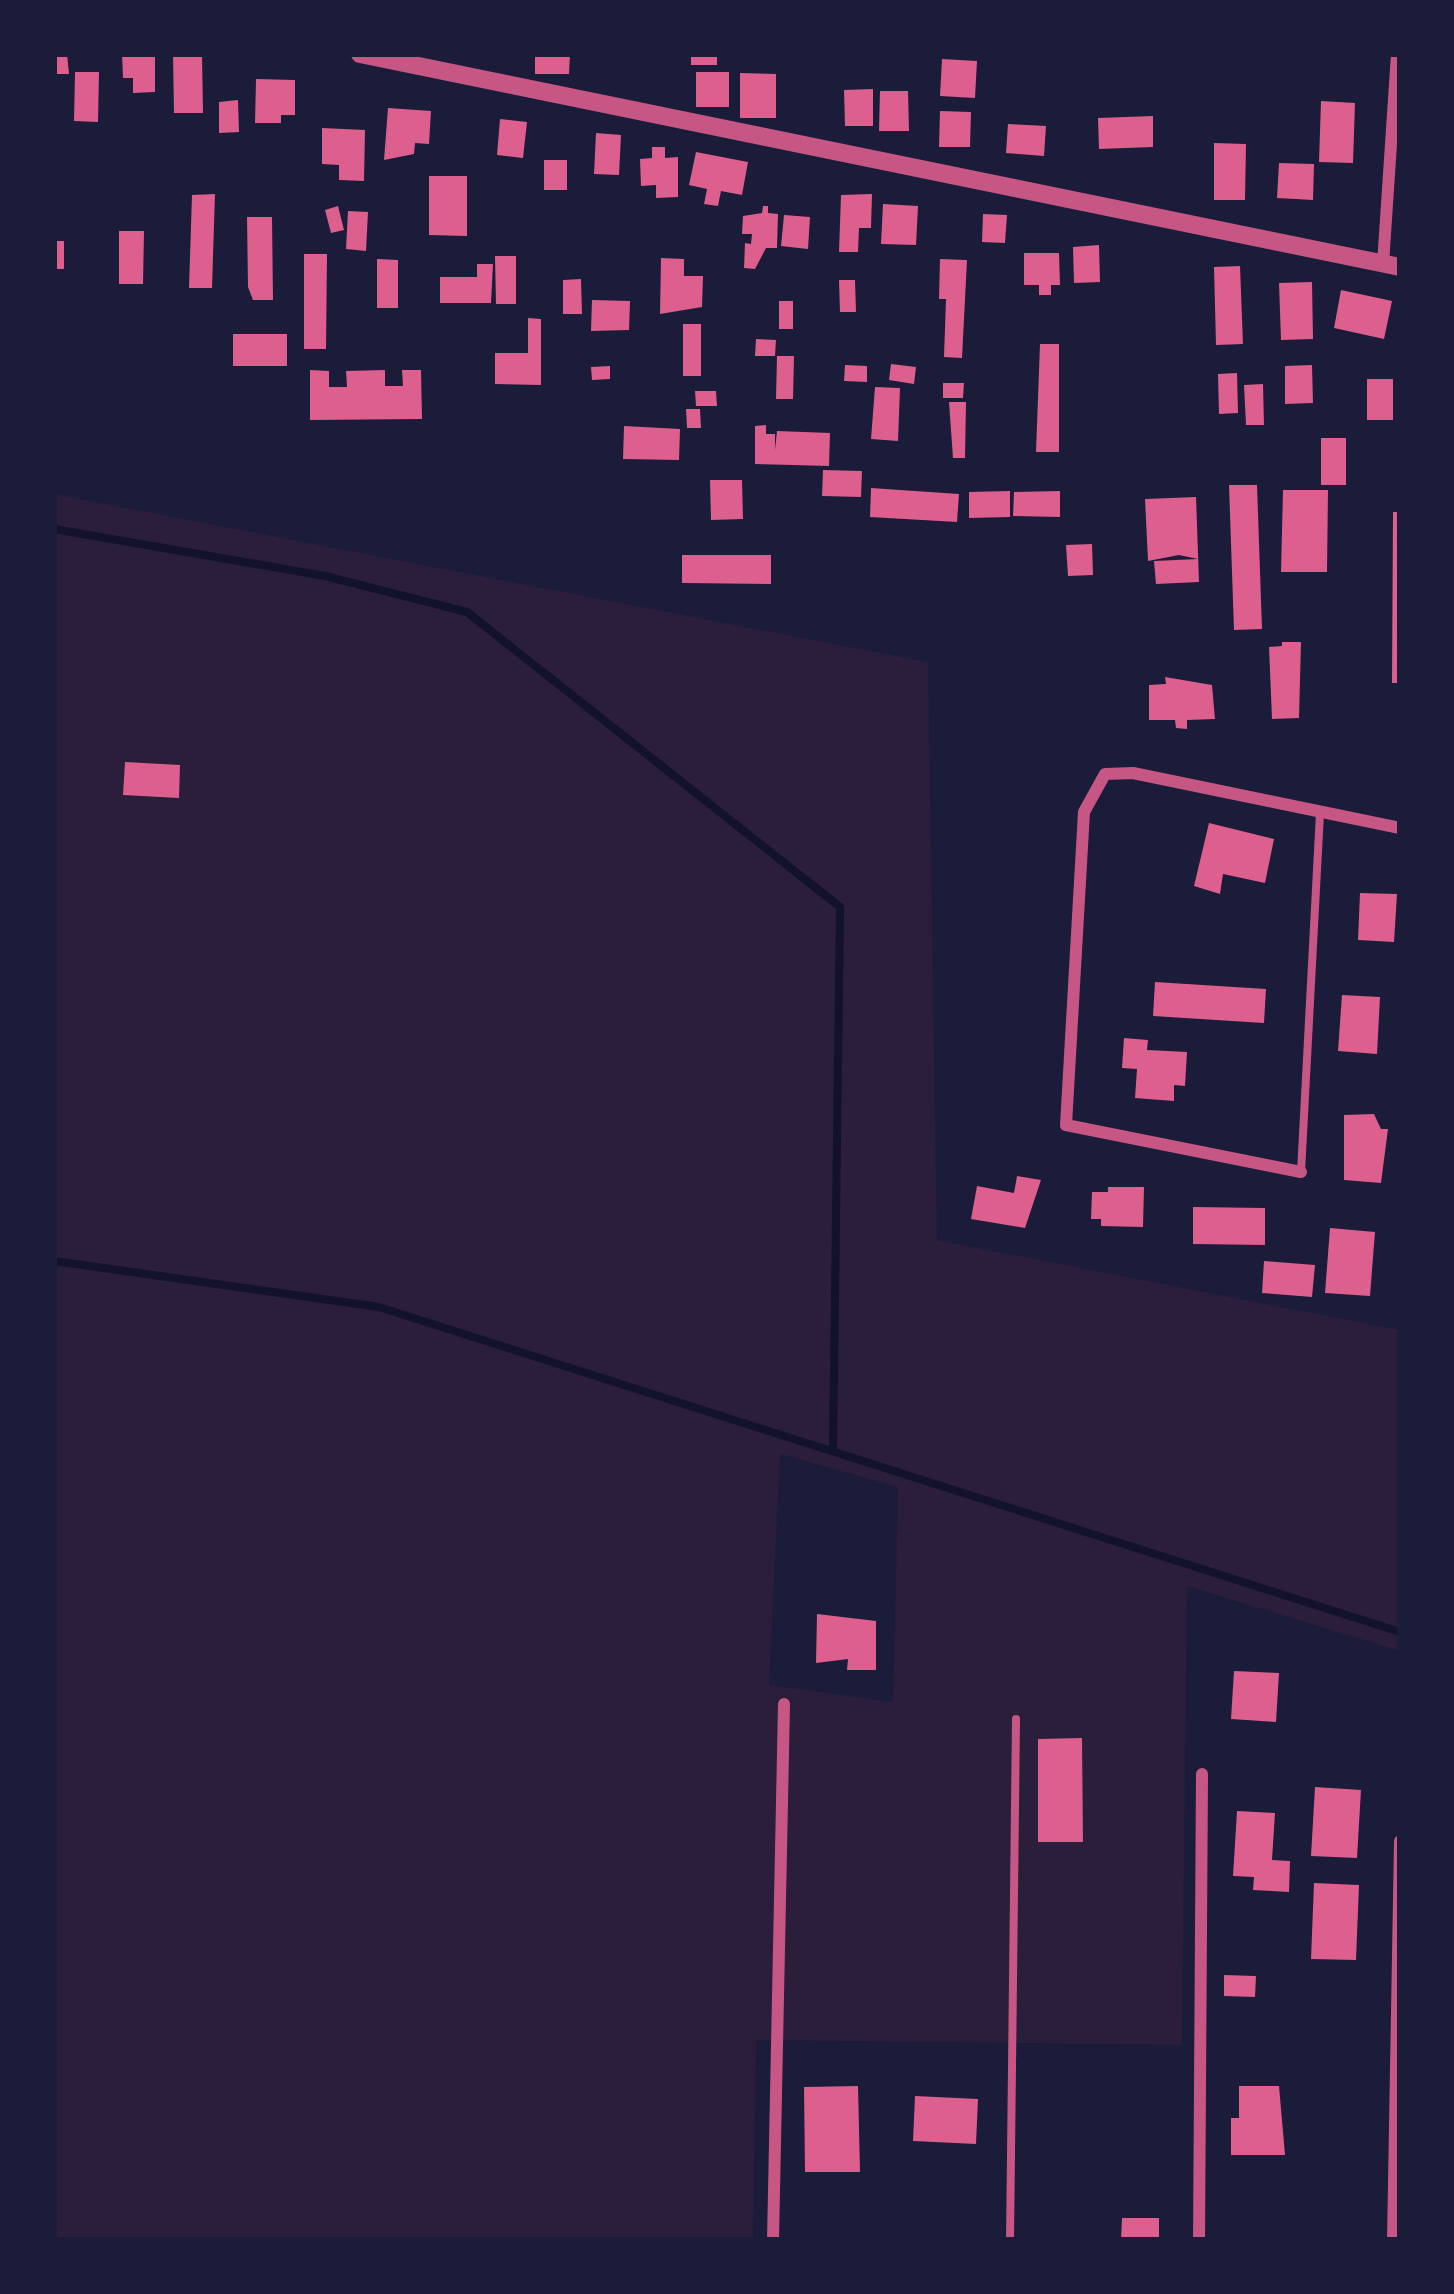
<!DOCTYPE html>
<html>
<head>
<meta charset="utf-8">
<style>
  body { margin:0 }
  #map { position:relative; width:1454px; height:2294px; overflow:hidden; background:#1b1b3a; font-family:Figtree,sans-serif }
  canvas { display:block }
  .frame { position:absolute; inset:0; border:57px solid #1b1b3a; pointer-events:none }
</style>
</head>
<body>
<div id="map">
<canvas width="1454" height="2294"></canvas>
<div class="frame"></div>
</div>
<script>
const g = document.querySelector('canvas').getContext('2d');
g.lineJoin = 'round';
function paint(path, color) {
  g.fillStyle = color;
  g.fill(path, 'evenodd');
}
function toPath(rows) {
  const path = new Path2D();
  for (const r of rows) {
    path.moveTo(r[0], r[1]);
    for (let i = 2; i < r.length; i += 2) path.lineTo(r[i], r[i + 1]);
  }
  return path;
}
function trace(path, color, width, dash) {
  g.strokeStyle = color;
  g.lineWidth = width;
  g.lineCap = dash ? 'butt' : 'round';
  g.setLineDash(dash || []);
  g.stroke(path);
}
paint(toPath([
  [54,494,928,662,937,1240,1400,1330,1400,1651,1187,1586,1182,2045,756,2040,753,2240,54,2240],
  [780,1454,898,1487,893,1702,769,1685]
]), '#2a1e3b');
trace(toPath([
  [54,529,325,576,467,612,840,907,833,1451],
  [54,1261,379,1307,1400,1632]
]), '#12122b', 8);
paint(toPath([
  [54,54,67,54,69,74,54,74],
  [122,54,155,54,155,92,133,93,133,78,123,78],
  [173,54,202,54,203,113,174,113],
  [535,54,570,54,569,74,535,74],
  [691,54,717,54,717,65,691,65],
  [942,59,977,61,975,98,940,96],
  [75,72,99,72,98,122,74,121],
  [696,72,729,72,729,107,696,107],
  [740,73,776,74,776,118,740,118],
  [256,79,295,80,295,115,281,115,281,123,255,123],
  [873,89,873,126,845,126,844,90],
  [880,91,908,91,909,131,879,131],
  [238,100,239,132,219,133,219,102],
  [1321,101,1355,103,1353,163,1319,162],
  [388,108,431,111,429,144,415,143,414,154,384,160],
  [940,111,971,112,970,147,939,147],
  [1153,116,1153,147,1099,149,1098,118],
  [500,119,527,122,523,158,497,155],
  [1008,124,1046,126,1044,156,1006,153],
  [322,128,365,130,364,181,339,180,339,165,322,164],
  [596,133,621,135,619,175,594,174],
  [1214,143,1246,144,1245,200,1214,200],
  [652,147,665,147,665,158,678,157,678,197,656,198,656,185,641,186,640,159,652,158],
  [696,152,748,162,742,195,721,191,718,206,704,204,707,189,689,185],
  [544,160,567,160,567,190,544,190],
  [1279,163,1314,164,1313,200,1277,198],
  [429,176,467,176,467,236,429,235],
  [215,194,212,288,189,288,192,195],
  [872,194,871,228,859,228,858,252,839,252,841,195],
  [883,204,918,206,916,245,881,244],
  [338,206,344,230,331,233,325,210],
  [763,206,768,206,768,213,778,214,777,248,766,248,755,269,744,268,745,243,751,244,752,234,742,234,743,216,762,213],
  [348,211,368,212,366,251,346,249],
  [983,214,1007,215,1005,243,982,242],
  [784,215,810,217,808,249,781,246],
  [247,217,272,217,273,300,253,300,248,287],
  [119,231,144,231,143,284,119,284],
  [54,241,64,241,64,269,54,269],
  [1099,245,1100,282,1074,283,1073,247],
  [1024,253,1059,253,1060,285,1051,285,1051,295,1039,295,1039,285,1024,285],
  [304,254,327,254,326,349,304,349],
  [495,256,516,256,516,304,496,304],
  [661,258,684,259,684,276,703,276,702,307,660,314],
  [377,259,398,260,398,308,377,308],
  [940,259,967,260,962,358,944,357,946,299,939,299],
  [477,264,493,264,491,303,440,303,440,277,477,277],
  [1240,266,1243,344,1216,345,1214,267],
  [581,279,582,314,563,314,563,280],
  [839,280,855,280,856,312,840,312],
  [1312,282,1313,339,1281,340,1279,283],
  [1341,290,1392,301,1384,339,1334,328],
  [592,300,630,301,629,330,591,331],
  [779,301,793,301,793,329,779,329],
  [528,318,541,319,541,385,495,384,495,353,528,353],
  [683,324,701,324,701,376,683,376],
  [233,334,287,334,287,366,233,366],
  [756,339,776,340,775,356,755,356],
  [1040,344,1059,344,1059,452,1036,452],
  [777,356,794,356,793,399,776,399],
  [891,364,916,367,914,384,889,380],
  [845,365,867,366,867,382,844,381],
  [1312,365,1313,403,1285,404,1285,366],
  [610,366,610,379,592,380,591,367],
  [310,370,329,371,329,387,347,387,346,371,385,370,385,386,403,386,402,370,421,370,422,419,310,420],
  [1237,373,1238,413,1219,414,1218,374],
  [1367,379,1393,379,1393,420,1367,420],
  [943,383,964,383,963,398,943,398],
  [1263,384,1264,425,1246,425,1244,385],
  [875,387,900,388,898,441,871,439],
  [695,391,716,391,717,406,696,406],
  [949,402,966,402,965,458,953,458],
  [686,409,700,409,701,428,687,428],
  [766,425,766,434,775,434,775,450,777,431,830,433,829,466,755,464,755,426],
  [624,426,680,429,679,460,623,459],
  [1321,438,1346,438,1346,485,1321,485],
  [823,470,862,471,861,497,822,496],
  [710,480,742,480,743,519,711,520],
  [1229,485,1257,485,1262,629,1234,630],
  [871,488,959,494,957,522,870,517],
  [1283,490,1328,490,1327,572,1281,572],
  [1010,491,1010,517,969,518,969,492],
  [1060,491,1060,517,1013,516,1014,492],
  [1196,497,1199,582,1156,584,1154,561,1198,559,1179,555,1148,561,1145,499],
  [1393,512,1400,512,1400,683,1392,683],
  [1092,544,1093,575,1068,576,1066,545],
  [682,555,771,555,771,584,682,583],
  [1282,642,1301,642,1299,718,1272,719,1269,647,1282,646],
  [1165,677,1212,685,1215,719,1187,720,1187,729,1176,728,1175,720,1149,720,1149,685,1166,684],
  [125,762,180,765,179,798,123,795],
  [1209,823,1274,839,1265,883,1223,874,1220,894,1194,886],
  [1360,893,1397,894,1394,942,1358,940],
  [1155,982,1266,989,1264,1023,1153,1016],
  [1342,995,1380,997,1377,1054,1338,1051],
  [1124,1038,1148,1040,1147,1050,1187,1052,1185,1086,1174,1085,1174,1101,1135,1098,1137,1069,1122,1068],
  [1374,1114,1381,1129,1388,1129,1381,1183,1344,1180,1344,1115],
  [1017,1176,1041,1180,1025,1228,971,1219,977,1186,1014,1193],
  [1108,1187,1144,1187,1143,1227,1101,1226,1101,1219,1091,1219,1092,1192,1108,1192],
  [1193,1207,1265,1208,1265,1245,1193,1244],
  [1330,1228,1375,1232,1370,1296,1325,1293],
  [1264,1261,1315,1265,1312,1297,1262,1293],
  [817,1614,876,1621,876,1670,847,1670,848,1659,816,1663],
  [1234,1671,1279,1673,1276,1722,1231,1719],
  [1082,1738,1083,1842,1038,1842,1038,1739],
  [1315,1787,1361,1790,1357,1858,1311,1856],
  [1237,1811,1275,1813,1272,1860,1290,1861,1289,1892,1253,1890,1254,1877,1233,1876],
  [1314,1883,1359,1885,1356,1960,1311,1959],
  [1224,1975,1256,1976,1255,1997,1224,1996],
  [858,2086,860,2172,805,2172,804,2087],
  [1239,2086,1279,2086,1285,2155,1231,2155,1231,2118,1239,2118],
  [915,2096,978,2099,976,2144,913,2141],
  [1122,2218,1159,2218,1159,2240,1121,2240]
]), '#dd5f8e');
trace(toPath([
  [1301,1172,1320,813],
  [1010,2240,1016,1719]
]), '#c65784', 8);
trace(toPath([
  [1383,264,1397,54],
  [1301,1172,1066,1125,1084,812,1105,774,1133,773,1400,828],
  [773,2240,784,1704],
  [1199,2240,1202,1774],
  [1393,2240,1400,1841]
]), '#c65784', 12);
trace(toPath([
  [360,54,1400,267]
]), '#c65784', 18);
</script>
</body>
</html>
